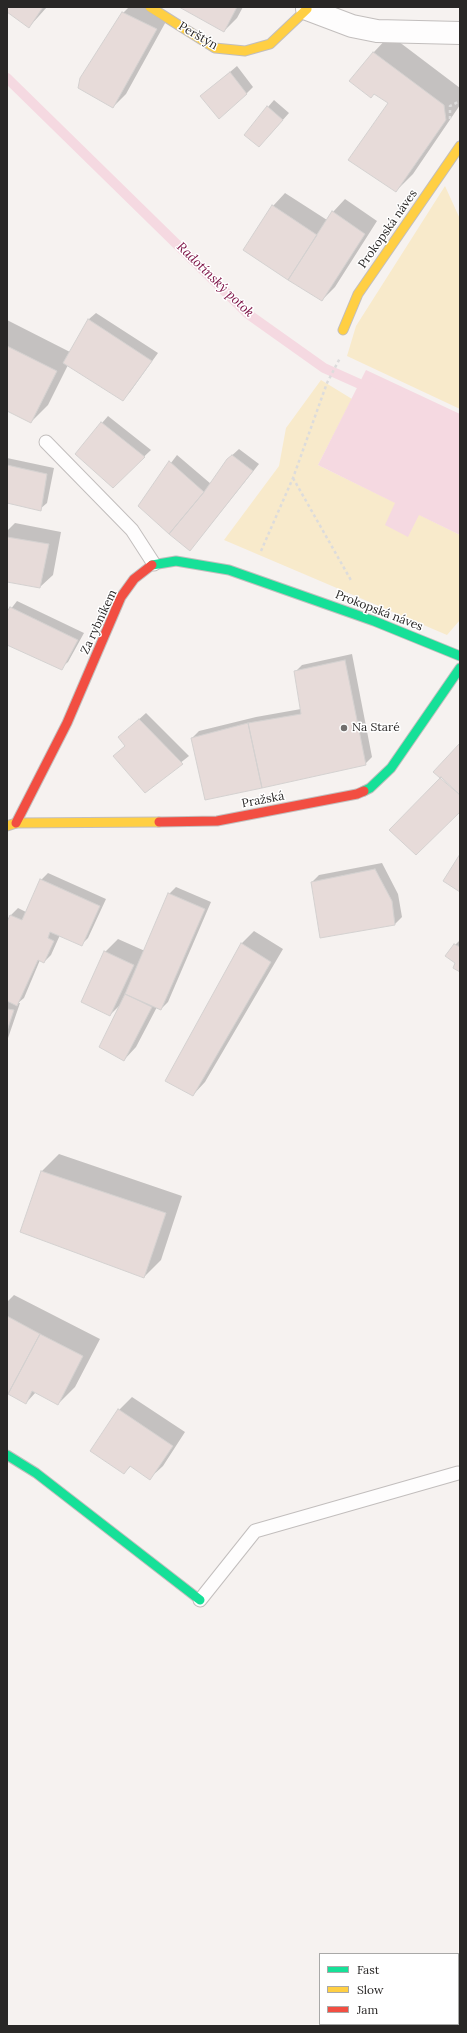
<!DOCTYPE html>
<html>
<head>
<meta charset="utf-8">
<style>
  body { margin:0 }
  #map { position:relative; width:467px; height:2033px; overflow:hidden; background:#f6f2f0; font-family:Lora,serif }
  canvas { display:block }
  .frame { position:absolute; inset:0; border:8px solid #292726; pointer-events:none }
  .legend { position:absolute; left:319px; top:1953px; width:140px; height:72px; box-sizing:border-box; background:#fff; border:1px solid #a9a9a8; margin:0; padding:5px 7px; list-style:none; font-size:12px; color:#292726 }
  .legend li { display:flex; align-items:center; gap:8px; height:20px }
  .legend b { width:20px; border:1px solid #a9a9a8 }
</style>
</head>
<body>
<div id="map">
<canvas width="467" height="2033"></canvas>
<div class="frame"></div>
<ul class="legend">
<li><b style="height:5px;background:#16e098"></b>Fast</li>
<li><b style="height:5px;background:#ffcf43"></b>Slow</li>
<li><b style="height:5px;background:#f24e42"></b>Jam</li>
</ul>
</div>
<script>
const g = document.querySelector('canvas').getContext('2d');
g.lineJoin = 'round';
function paint(path, color) {
  g.fillStyle = color;
  g.fill(path, 'evenodd');
}
function toPath(rows) {
  const path = new Path2D();
  for (const r of rows) {
    path.moveTo(r[0], r[1]);
    for (let i = 2; i < r.length; i += 2) path.lineTo(r[i], r[i + 1]);
  }
  return path;
}
function trace(path, color, width, dash) {
  g.strokeStyle = color;
  g.lineWidth = width;
  g.lineCap = dash ? 'butt' : 'round';
  g.setLineDash(dash || []);
  g.stroke(path);
}
function write(font, color, halo, rows, align = 'center') {
  g.font = font + ' Lora,serif';
  g.lineWidth = 3;
  g.setLineDash([]);
  g.textBaseline = 'middle';
  g.strokeStyle = halo;
  g.fillStyle = color;
  for (const [text, x, y, turn = 0] of rows) {
    g.save();
    g.translate(x, y);
    g.rotate((+turn || 0) * Math.PI / 180);
    g.textAlign = isNaN(turn) ? turn : align;
    if (halo) g.strokeText(text, 0, 0);
    g.fillText(text, 0, 0);
    g.restore();
  }
}
paint(toPath([
  [445,186,460,219,460,409,347,356,356,326],
  [321,380,352,399,318,465,396,503,407,536,418,514,460,535,460,620,447,635,224,540,279,466,286,428]
]), '#f8eacb');
paint(toPath([
  [366,370,460,414,460,535,419,515,408,537,385,525,395,503,318,465]
]), '#f5d9e1');
paint(toPath([
  [7,7,47,7,29,27,7,11],
  [129,7,150,7,169,16,126,94,113,107,123,13],
  [181,7,243,7,237,18,224,31],
  [390,35,460,88,460,105,413,174,396,191,389,103,375,93,351,81,374,52],
  [237,66,253,87,246,94,202,96],
  [274,100,289,113,266,139,268,107],
  [285,193,327,220,333,212,345,199,377,221,335,287,322,300,273,206],
  [96,313,158,353,130,392,123,399,68,365,48,405,31,422,7,410,7,320,70,352,89,319],
  [108,416,151,450,113,486,102,423],
  [239,449,259,464,196,543,139,505,177,455,211,484,228,459],
  [7,458,54,468,47,503,40,509,7,502],
  [15,523,61,532,53,575,40,587,7,581,7,531],
  [17,601,84,633,68,662,61,668,7,644,7,614],
  [352,654,372,757,365,764,192,738,199,731,256,717,301,709,295,672,302,665],
  [146,713,189,756,145,791,114,756,126,745,126,731],
  [382,863,398,894,402,917,395,924,312,882,319,875],
  [48,873,106,899,88,938,81,945,60,935,51,955,44,962,40,960,24,998,18,1003,20,1003,7,1041,7,924,11,915,18,908,26,912,41,880],
  [176,887,211,902,168,1002,161,1009,157,1007,136,1047,124,1060,121,1004,110,1015,105,952,118,939,145,951,169,894],
  [254,931,283,949,205,1082,193,1095,241,944],
  [460,940,460,971,457,963,455,945],
  [59,1154,182,1196,161,1260,144,1277,21,1231,42,1171],
  [14,1295,100,1339,75,1387,58,1404,36,1392,26,1403,7,1392,7,1302],
  [132,1397,185,1432,163,1466,150,1478,131,1466,124,1473,119,1410]
]), '#0003');
trace(toPath([
  [7,78,248,314,324,368,371,389]
]), '#f5d9e1', 10);
const building = toPath([
  [7,7,43,7,29,28,7,12,7,7],
  [179,7,237,7,224,32,179,7],
  [122,12,157,29,113,108,78,88,80,78,122,12],
  [373,52,444,105,446,120,396,192,348,160,388,103,374,94,371,98,349,81,373,52],
  [230,72,247,94,219,119,200,96,230,72],
  [267,106,283,120,259,147,244,135,267,106],
  [272,205,317,235,288,280,243,250,272,205],
  [332,211,365,234,322,301,288,280,332,211],
  [88,319,152,361,123,401,63,363,88,319],
  [7,346,57,371,31,423,7,411,7,346],
  [101,422,145,457,113,488,75,454,101,422],
  [232,455,253,471,190,551,169,534,204,492,227,459,232,455],
  [169,461,204,492,169,534,138,506,169,461],
  [7,465,47,474,41,511,7,503,7,465],
  [7,537,49,544,40,588,7,582,7,537],
  [10,607,78,640,62,670,7,645,7,612,10,607],
  [345,660,366,765,262,788,248,723,301,714,294,671,345,660],
  [139,719,183,764,145,793,113,756,125,746,118,737,139,719],
  [248,723,262,788,205,800,191,738,248,723],
  [460,743,460,795,433,772,460,743],
  [441,777,460,795,460,812,416,855,389,830,441,777],
  [460,854,460,892,443,881,460,854],
  [375,869,392,901,395,925,320,938,311,882,375,869],
  [40,879,100,906,82,946,50,932,48,938,54,941,44,963,38,960,17,1006,7,1001,7,922,10,915,22,920,40,879],
  [168,893,205,909,161,1010,125,994,168,893],
  [241,943,271,962,193,1096,165,1081,241,943],
  [454,944,460,947,460,972,453,968,455,963,445,956,454,944],
  [104,951,134,965,110,1016,81,1002,104,951],
  [125,994,152,1007,124,1061,99,1047,125,994],
  [7,1009,14,1010,7,1031,7,1009],
  [41,1171,166,1213,144,1278,20,1232,41,1171],
  [7,1316,40,1334,8,1394,7,1394,7,1316],
  [40,1334,83,1356,58,1405,32,1391,26,1404,8,1394,40,1334],
  [118,1409,173,1446,150,1480,130,1466,124,1474,90,1451,118,1409]
]);
paint(building, '#e7dbd9');
trace(building, '#d4d1d0', 1);
const lane = toPath([
  [46,442,132,530,154,564],
  [200,1600,255,1531,458,1473]
]);
const street = toPath([
  [307,9,352,26,377,31,460,33]
]);
const fast = toPath([
  [152,565,176,561,229,570,374,621,460,656],
  [364,791,370,788,391,768,460,668],
  [7,1455,36,1473,200,1600]
]);
const slow = toPath([
  [150,7,215,48,245,51,270,44,307,9,306,7],
  [343,330,358,294,460,146],
  [7,826,16,823,159,822]
]);
const jam = toPath([
  [159,822,217,821,357,794,364,791],
  [16,823,67,723,121,597,134,579,152,565]
]);
trace(lane, '#c2bebd', 15);
trace(street, '#c2bebd', 24);
trace(fast, '#c2bebd', 11);
trace(slow, '#c2bebd', 11);
trace(jam, '#c2bebd', 11);
trace(toPath([
  [450,119,450,106,460,101],
  [293,478,352,582],
  [261,551,293,478,327,383,340,358]
]), '#dddcdc', 2.5, [3, 3]);
trace(lane, '#fefdfd', 13);
trace(street, '#fefdfd', 22);
trace(fast, '#16e098', 9);
trace(slow, '#ffcf43', 9);
trace(jam, '#f24e42', 9);
for (const [x, y, r, color] of [
  [344,728,4,"#716e6d"]
]) {
  const dot = new Path2D();
  dot.arc(x, y, r, 0, 2 * Math.PI);
  g.fillStyle = color;
  g.fill(dot);
  trace(dot, '#fff', 1.5);
}
write('12px', '#292726', '#fff', [
  ["Perštýn",198,36,30],
  ["Prokopská náves",388,229,-55],
  ["Prokopská náves",379,611,21],
  ["Za rybníkem",99,622,-65],
  ["Pražská",263,800,-11]
]);
write('12px', '#292726', '#fff', [
  ["Na Staré",352,728]
], 'left');
write('italic 13px', '#7b0f43', '#fff', [
  ["Radotínský potok",215,280,44]
]);
</script>
</body>
</html>
